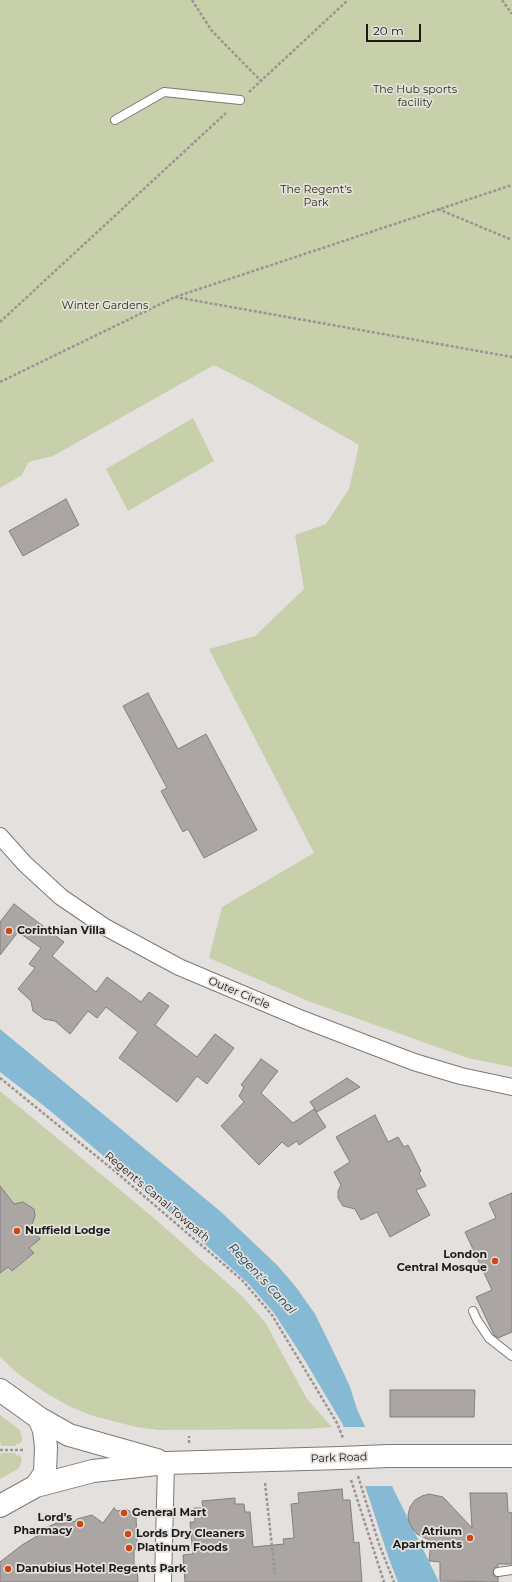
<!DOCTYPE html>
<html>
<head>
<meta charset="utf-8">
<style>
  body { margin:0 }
  #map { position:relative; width:512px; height:1582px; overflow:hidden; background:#e4e0dd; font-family:Montserrat,sans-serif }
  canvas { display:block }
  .scale { position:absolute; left:366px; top:24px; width:55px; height:18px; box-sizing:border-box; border:2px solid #1c1a19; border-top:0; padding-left:5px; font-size:12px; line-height:14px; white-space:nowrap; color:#1c1a19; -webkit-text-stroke:3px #e4e0dd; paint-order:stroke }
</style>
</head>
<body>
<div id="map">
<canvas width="512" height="1582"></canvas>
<div class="scale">20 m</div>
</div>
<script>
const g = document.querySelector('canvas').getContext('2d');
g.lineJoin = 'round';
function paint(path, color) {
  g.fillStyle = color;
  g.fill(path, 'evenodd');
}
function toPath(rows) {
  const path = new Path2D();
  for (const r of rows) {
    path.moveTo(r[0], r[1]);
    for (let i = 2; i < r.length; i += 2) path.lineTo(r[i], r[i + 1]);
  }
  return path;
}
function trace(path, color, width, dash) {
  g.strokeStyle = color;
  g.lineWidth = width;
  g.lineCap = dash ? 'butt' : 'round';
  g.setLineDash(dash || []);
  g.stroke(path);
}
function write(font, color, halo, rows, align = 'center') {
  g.font = font + ' Montserrat,sans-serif';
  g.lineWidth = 3.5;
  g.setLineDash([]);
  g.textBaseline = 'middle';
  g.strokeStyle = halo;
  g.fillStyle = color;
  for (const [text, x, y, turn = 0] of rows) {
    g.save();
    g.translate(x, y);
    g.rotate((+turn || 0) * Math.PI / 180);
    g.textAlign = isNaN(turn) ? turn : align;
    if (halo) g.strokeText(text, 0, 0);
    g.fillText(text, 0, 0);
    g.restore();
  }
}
paint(toPath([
  [0,0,512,0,512,1067,468,1058,308,1001,209,958,222,907,314,853,209,649,255,636,304,589,295,535,326,524,349,489,359,445,255,386,214,365,53,456,32,461,28,463,22,475,0,488],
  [193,418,214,461,128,511,106,469],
  [0,1091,154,1218,242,1296,265,1322,307,1399,332,1427,307,1429,159,1430,136,1427,90,1415,67,1405,46,1393,17,1373,0,1357,0,1273,8,1267,12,1271,34,1254,29,1248,40,1239,28,1223,34,1210,33,1208,23,1202,15,1206,0,1186],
  [0,1415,20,1430,22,1438,22,1442,20,1442,20,1444,16,1444,16,1446,1,1446,0,1440],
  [1,1453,16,1453,16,1456,19,1455,22,1458,20,1466,18,1469,0,1479,0,1458]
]), '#c7cfab');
paint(toPath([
  [0,1029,220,1211,277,1265,296,1287,315,1314,339,1363,350,1387,357,1409,392,1486,439,1582,398,1582,389,1559,366,1489,342,1423,304,1359,274,1313,248,1283,167,1210,48,1109,0,1072]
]), '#86b9d3');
paint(toPath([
  [341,1427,368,1427,394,1486,363,1486]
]), '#e4e0dd');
const building = toPath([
  [66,499,79,525,23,556,9,531,66,499],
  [148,693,178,749,206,734,257,830,204,858,188,829,183,832,161,791,167,788,123,706,148,693],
  [14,904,64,942,52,956,96,992,107,977,141,1002,149,992,169,1006,155,1025,197,1057,215,1034,234,1048,207,1084,197,1076,177,1102,119,1058,138,1032,106,1007,97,1018,88,1011,70,1034,55,1021,44,1019,33,1011,31,1001,18,989,35,968,29,964,41,948,18,932,0,955,0,922,14,904],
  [261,1059,278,1071,261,1093,293,1123,314,1109,326,1127,299,1145,297,1141,288,1147,282,1142,259,1165,221,1126,244,1102,239,1096,244,1087,241,1085,261,1059],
  [347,1078,360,1087,317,1112,310,1102,347,1078],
  [375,1115,388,1142,398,1137,404,1147,408,1145,421,1171,419,1173,426,1186,416,1190,430,1215,390,1237,377,1212,361,1220,355,1209,343,1206,338,1198,338,1191,341,1185,334,1172,350,1162,336,1137,375,1115],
  [0,1186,14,1204,23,1202,34,1209,35,1216,31,1227,40,1239,29,1248,34,1253,12,1271,8,1267,0,1273,0,1186],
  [512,1193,512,1332,498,1338,494,1335,476,1297,492,1290,465,1232,496,1218,489,1203,512,1193],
  [390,1390,475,1390,474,1417,390,1417,390,1390],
  [342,1489,343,1500,350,1500,354,1543,359,1542,362,1582,185,1582,183,1555,193,1554,190,1522,195,1522,194,1508,203,1508,202,1501,235,1498,235,1504,244,1504,245,1512,250,1512,253,1547,284,1544,283,1539,294,1538,291,1504,299,1503,298,1493,342,1489],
  [470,1493,507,1493,508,1512,512,1513,512,1564,498,1564,498,1566,494,1568,493,1573,494,1576,498,1577,498,1582,440,1581,440,1562,429,1561,431,1541,417,1534,413,1529,409,1522,408,1515,410,1507,415,1500,422,1496,429,1494,443,1497,472,1528,470,1493],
  [114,1508,117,1511,126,1509,136,1515,137,1546,134,1551,134,1564,137,1566,138,1582,0,1582,0,1562,22,1545,42,1533,42,1529,57,1523,61,1524,76,1521,77,1519,92,1515,103,1523,114,1508]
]);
paint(building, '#aba5a4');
trace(building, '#847e7e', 1);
const lane = toPath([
  [115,120,164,92,240,100],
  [473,1311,477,1320,489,1338,512,1356],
  [498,1572,512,1570]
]);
const street = toPath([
  [0,836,25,864,61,897,105,927,179,967,302,1019,414,1062,461,1076,512,1087],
  [163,1582,166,1463]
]);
const highway = toPath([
  [0,1390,39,1418,69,1435,157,1460],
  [388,1456,512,1456],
  [36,1486,93,1471,166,1463,341,1458],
  [0,1506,36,1486,45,1473,46,1447,44,1430,39,1418]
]);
trace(lane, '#7c7975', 10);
trace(street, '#7c7975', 18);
trace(highway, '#7c7975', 24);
trace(toPath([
  [192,0,212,31,261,81],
  [502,0,512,14],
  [249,92,348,0],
  [438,209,512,240],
  [175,297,512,357],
  [0,322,227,112],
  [0,382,175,297,512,185],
  [0,1078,117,1173,242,1280,272,1315,337,1423,343,1438],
  [189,1443,189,1436],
  [0,1450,25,1450],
  [358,1476,379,1544,394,1582],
  [351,1480,384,1582],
  [265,1483,275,1574]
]), '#999593', 2.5, [3, 2]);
trace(lane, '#fff', 8);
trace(street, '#fff', 16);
trace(highway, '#fff', 22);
const highwayBridge = toPath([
  [341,1458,388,1456]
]);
trace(highwayBridge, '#7c7975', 24, []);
trace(highwayBridge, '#fff', 22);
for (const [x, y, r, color] of [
  [9,931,4,"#ce4710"],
  [17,1231,4,"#ce4710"],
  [495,1261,4,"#ce4710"],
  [124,1513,4,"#ce4710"],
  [80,1524,4,"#ce4710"],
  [128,1534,4,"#ce4710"],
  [470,1538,4,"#ce4710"],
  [129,1548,4,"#ce4710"],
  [8,1569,4,"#ce4710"]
]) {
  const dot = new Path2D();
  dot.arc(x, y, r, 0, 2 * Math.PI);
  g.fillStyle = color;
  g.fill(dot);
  trace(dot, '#e4e0dd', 1.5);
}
write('11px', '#2a310b', '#e4e0dd', [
  ["The Hub sports",415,90],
  ["facility",415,103],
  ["The Regent's",316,190],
  ["Park",316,203],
  ["Winter Gardens",105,306]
]);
write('bold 11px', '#1c1a19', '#e4e0dd', [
  ["Corinthian Villa",17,931],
  ["Nuffield Lodge",25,1231],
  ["London",487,1255,"right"],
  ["Central Mosque",487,1268,"right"],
  ["General Mart",132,1513],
  ["Lord's",72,1518,"right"],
  ["Pharmacy",72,1531,"right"],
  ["Atrium",462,1532,"right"],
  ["Apartments",462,1545,"right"],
  ["Lords Dry Cleaners",136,1534],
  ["Platinum Foods",137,1548],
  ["Danubius Hotel Regents Park",16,1569]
], 'left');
write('11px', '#1c1a19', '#e4e0dd', [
  ["Outer Circle",239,993,23],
  ["Regent's Canal Towpath",157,1197,40],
  ["Park Road",339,1458,-2]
]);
write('italic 12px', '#0c384b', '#e4e0dd', [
  ["Regent's Canal",262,1279,47]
]);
</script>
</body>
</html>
